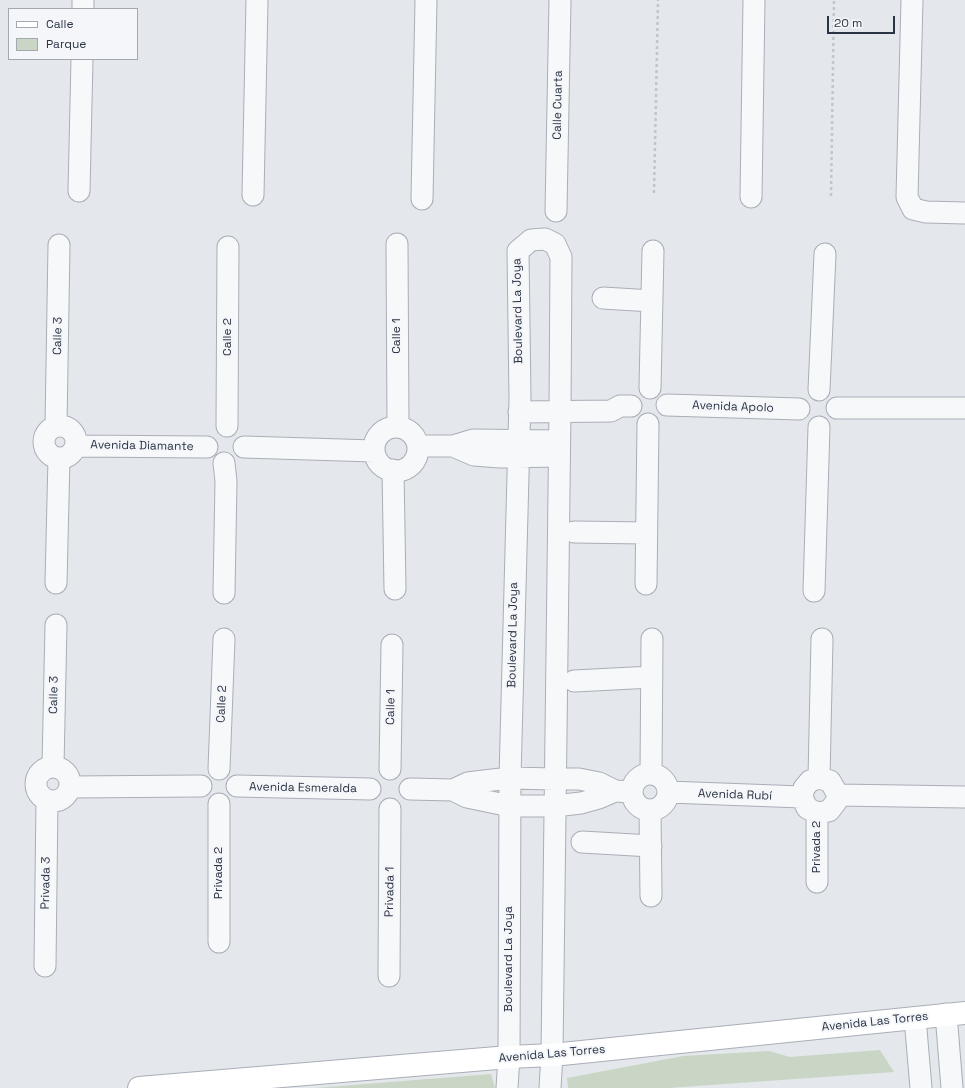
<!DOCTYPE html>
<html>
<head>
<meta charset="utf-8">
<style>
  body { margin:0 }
  #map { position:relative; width:965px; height:1088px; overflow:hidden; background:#e4e7ec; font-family:"Space Grotesk",sans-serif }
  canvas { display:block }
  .legend { position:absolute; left:8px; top:8px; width:130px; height:52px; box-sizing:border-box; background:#f4f6f9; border:1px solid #a4a8b1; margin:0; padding:5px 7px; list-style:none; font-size:12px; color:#2b3445 }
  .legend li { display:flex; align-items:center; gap:8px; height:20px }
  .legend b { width:20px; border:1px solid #a4a8b1 }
  .scale { position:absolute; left:827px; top:16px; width:68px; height:18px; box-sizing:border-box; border:2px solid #2b3445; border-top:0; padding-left:5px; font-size:12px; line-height:14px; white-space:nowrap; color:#2b3445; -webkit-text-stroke:3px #f4f6f9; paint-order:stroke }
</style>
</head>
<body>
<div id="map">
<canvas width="965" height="1088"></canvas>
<ul class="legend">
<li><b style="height:5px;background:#fff"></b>Calle</li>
<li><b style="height:11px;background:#c9d6c5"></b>Parque</li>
</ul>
<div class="scale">20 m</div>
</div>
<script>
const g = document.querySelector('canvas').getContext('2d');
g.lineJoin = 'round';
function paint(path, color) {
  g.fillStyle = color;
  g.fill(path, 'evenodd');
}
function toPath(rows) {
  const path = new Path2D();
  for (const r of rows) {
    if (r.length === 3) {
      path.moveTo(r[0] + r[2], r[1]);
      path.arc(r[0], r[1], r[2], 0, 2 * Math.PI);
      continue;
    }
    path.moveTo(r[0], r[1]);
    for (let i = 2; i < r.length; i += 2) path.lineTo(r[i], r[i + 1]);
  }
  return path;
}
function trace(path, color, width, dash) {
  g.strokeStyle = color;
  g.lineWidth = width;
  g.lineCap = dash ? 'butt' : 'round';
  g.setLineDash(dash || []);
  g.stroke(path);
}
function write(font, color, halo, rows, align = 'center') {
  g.font = font + ' "Space Grotesk",sans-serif';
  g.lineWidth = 4;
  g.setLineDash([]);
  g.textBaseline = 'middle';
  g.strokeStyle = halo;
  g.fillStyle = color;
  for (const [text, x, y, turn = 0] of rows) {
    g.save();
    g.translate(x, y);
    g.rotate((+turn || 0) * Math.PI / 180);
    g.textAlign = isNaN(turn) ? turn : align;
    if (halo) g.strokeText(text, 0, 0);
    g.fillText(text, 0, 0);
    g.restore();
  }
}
paint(toPath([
  [880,1050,894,1072,668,1088,568,1088,567,1078,683,1056,769,1051,790,1057],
  [491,1074,495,1088,315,1088]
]), '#c9d6c5');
const street = toPath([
  [912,0,907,197,913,209,926,212,965,213],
  [83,9,83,0],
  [79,191,82,59],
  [253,195,257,0],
  [751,197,754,0],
  [422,199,426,0],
  [556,211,560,0],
  [397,244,398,427],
  [603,298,652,301],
  [650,388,653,251],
  [819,390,825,254],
  [667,405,799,409],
  [837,408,965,408],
  [519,412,611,411,620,406,631,406],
  [56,426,59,245],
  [227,426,228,247],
  [60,442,16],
  [396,449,22],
  [76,446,207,447],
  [418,446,453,446,473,440,559,441],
  [453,446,474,455,500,457,558,456],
  [244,447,374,451],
  [393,470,395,589],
  [574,532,646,533],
  [56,583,59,458],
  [646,584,648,424],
  [814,591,819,427],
  [224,593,226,481,224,463],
  [574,681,652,677],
  [53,766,56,625],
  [53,784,17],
  [219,769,224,639],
  [390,769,392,645],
  [651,774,652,639],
  [650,792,18],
  [819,778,822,639],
  [819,778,830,781,838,795,836,802,829,811,817,813,807,808,802,797,804,788,810,781,819,778],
  [237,786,370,789],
  [71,787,201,786],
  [410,789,453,790,468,783,484,781,510,778,555,779,579,779,599,783,615,791],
  [453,790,467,797,510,806,555,806,581,803,599,798,615,791,632,792],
  [668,792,802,797],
  [838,795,964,797],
  [219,804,219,942],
  [650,810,651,896],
  [817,813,817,882],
  [582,842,651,846],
  [45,966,47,800],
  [389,976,390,809],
  [946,1014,952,1088],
  [915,1018,921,1088],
  [507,1088,509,1057,510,778,520,399,518,251,531,240,545,239,555,244,561,257,560,411,552,1055,550,1088]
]);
const secondary = toPath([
  [139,1088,509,1057,552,1055,965,1013]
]);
trace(street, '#a9aeb7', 23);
trace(secondary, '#a9aeb7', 24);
trace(toPath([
  [654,193,658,0],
  [831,196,834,0]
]), '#c2c5cb', 2.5, [3, 3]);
trace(street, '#f7f8fa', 21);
trace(secondary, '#fff', 22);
write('12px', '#2b3445', '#f4f6f9', [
  ["Calle Cuarta",558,105,-89],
  ["Boulevard La Joya",518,311,-91],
  ["Calle 3",58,336,-89],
  ["Calle 1",397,336,-90],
  ["Calle 2",228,337,-90],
  ["Avenida Apolo",733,407,2],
  ["Avenida Diamante",142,446,1],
  ["Boulevard La Joya",513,635,-89],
  ["Calle 3",54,695,-89],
  ["Calle 2",222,704,-88],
  ["Calle 1",391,707,-89],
  ["Avenida Esmeralda",303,788,1],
  ["Avenida Rubí",735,795,2],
  ["Privada 2",817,847,-90],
  ["Privada 2",219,873,-90],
  ["Privada 3",46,883,-89],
  ["Privada 1",390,892,-89],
  ["Boulevard La Joya",509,959,-90],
  ["Avenida Las Torres",875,1022,-6],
  ["Avenida Las Torres",552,1054,-5]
]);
</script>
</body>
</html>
